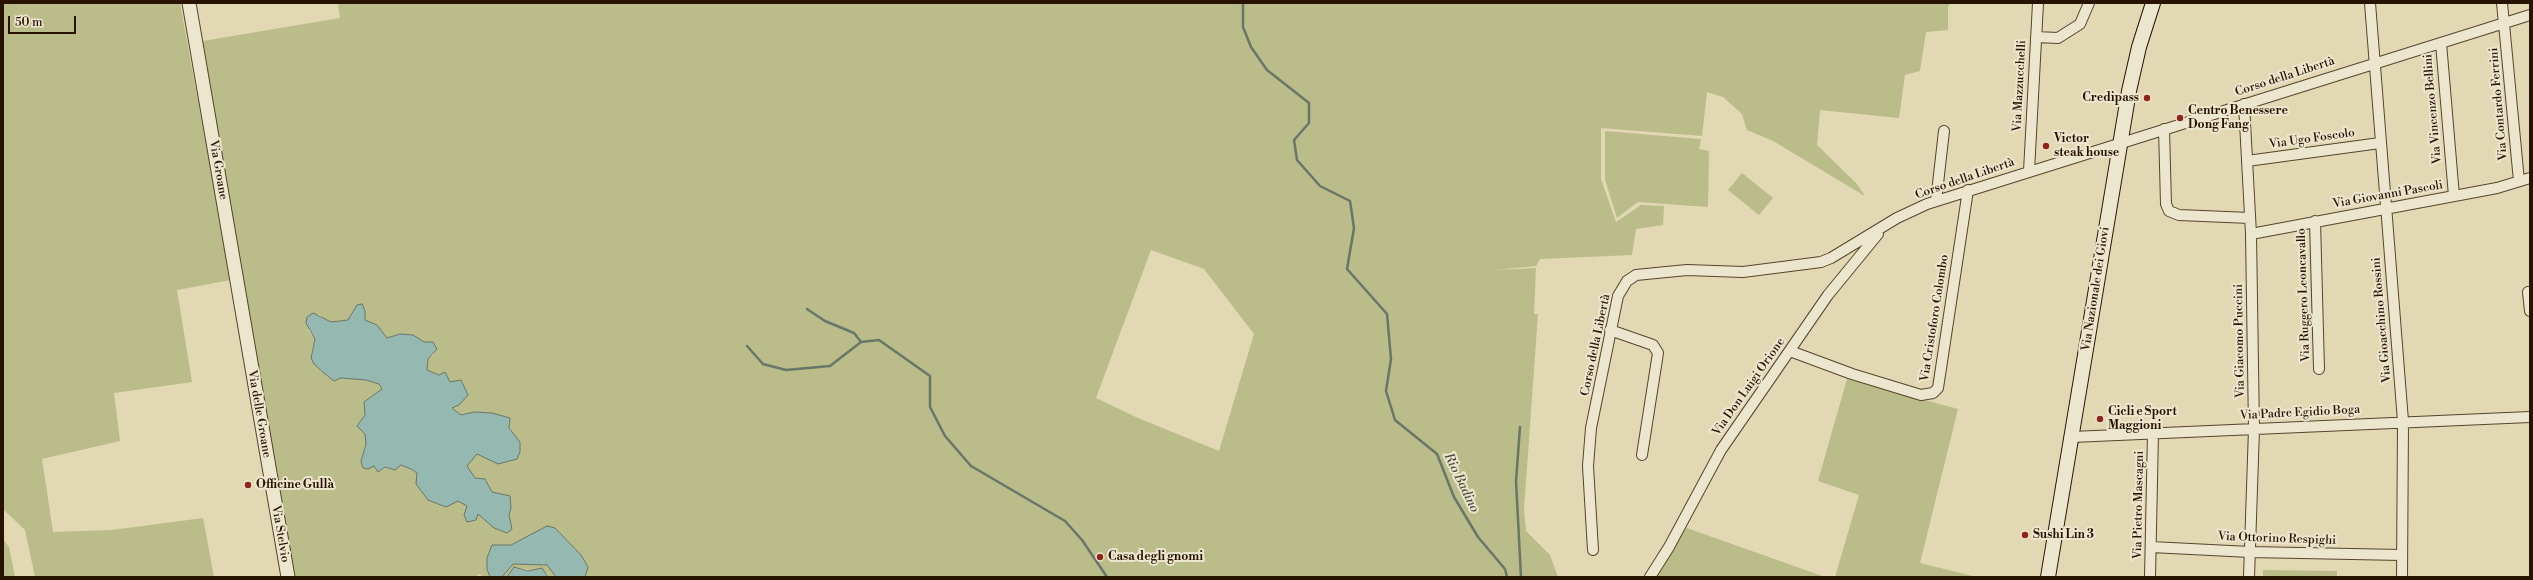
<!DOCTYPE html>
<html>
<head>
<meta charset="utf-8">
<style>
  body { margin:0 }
  #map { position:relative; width:2533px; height:580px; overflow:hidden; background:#e2d8b4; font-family:"Libre Bodoni",serif }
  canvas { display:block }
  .frame { position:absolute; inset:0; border:4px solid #281200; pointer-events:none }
  .scale { position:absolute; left:8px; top:16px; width:68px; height:18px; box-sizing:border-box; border:2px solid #281200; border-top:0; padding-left:5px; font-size:12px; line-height:14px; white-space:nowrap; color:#281200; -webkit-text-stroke:3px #ece6ce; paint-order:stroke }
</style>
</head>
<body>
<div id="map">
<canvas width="2533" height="580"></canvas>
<div class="frame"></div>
<div class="scale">50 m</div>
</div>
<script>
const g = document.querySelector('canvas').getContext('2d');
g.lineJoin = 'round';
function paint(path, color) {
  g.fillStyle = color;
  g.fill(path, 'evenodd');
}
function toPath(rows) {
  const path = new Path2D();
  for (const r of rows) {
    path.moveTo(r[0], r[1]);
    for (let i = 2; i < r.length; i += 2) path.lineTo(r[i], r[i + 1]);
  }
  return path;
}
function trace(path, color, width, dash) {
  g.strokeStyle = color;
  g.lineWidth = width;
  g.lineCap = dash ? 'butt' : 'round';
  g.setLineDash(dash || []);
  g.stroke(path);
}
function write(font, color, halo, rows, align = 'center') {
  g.font = font + ' "Libre Bodoni",serif';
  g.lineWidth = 4;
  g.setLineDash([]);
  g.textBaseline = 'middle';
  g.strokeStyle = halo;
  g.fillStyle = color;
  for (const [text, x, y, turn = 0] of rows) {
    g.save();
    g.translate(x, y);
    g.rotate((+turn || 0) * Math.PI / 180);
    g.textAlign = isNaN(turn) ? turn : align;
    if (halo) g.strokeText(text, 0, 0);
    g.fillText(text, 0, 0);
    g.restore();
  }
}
paint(toPath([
  [3,3,180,3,231,280,177,290,192,382,114,393,120,441,42,459,53,532,112,530,203,518,214,577,35,577,25,530,3,509],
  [338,3,1950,3,1948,7,1948,30,1926,32,1920,71,1905,75,1899,118,1820,110,1817,145,1857,184,1865,196,1773,141,1747,130,1742,114,1723,97,1707,92,1702,136,1601,128,1601,179,1616,222,1641,205,1664,206,1663,225,1636,229,1632,255,1540,259,1536,266,1495,270,1536,268,1534,314,1538,314,1524,509,1526,531,1550,555,1558,577,548,577,547,573,514,567,507,577,484,577,479,574,476,577,291,577,203,41,340,18],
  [1151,250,1204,269,1254,334,1219,451,1138,418,1096,398],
  [357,305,365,311,365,320,377,325,387,338,400,334,413,335,424,342,434,354,428,359,427,370,450,382,452,408,461,415,474,412,492,413,510,418,509,428,520,442,498,464,477,453,467,466,475,478,485,479,492,492,511,508,509,515,485,519,478,513,467,510,467,506,411,469,401,465,395,470,374,466,363,468,361,461,366,444,365,434,357,426,365,415,364,402,382,389,380,384,366,380,341,378,334,381,324,373,314,364,311,353,315,339,308,330,319,314,326,321,331,322,348,320],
  [1605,131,1701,139,1699,149,1709,151,1708,207,1638,202,1617,218,1605,180],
  [1742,173,1773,198,1759,215,1728,190],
  [1847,379,1958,409,1920,563,1977,577,1835,577,1859,495,1818,481],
  [1684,527,1825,577,1652,577],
  [3,539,9,547,15,577,3,577],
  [2263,570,2337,571,2337,577,2263,577]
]), '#babc89');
const water = toPath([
  [362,304,365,311,365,320,377,325,387,338,400,334,413,335,424,342,433,342,437,349,428,359,427,370,439,375,445,372,450,382,461,380,468,395,459,405,452,408,461,415,474,412,492,413,510,418,509,428,520,442,520,452,517,459,498,464,477,454,467,466,475,478,485,479,492,492,510,496,511,508,509,515,512,529,507,533,494,528,478,514,476,520,467,522,464,515,467,506,458,501,446,507,428,500,416,484,417,473,411,469,401,465,395,470,385,467,378,472,374,466,368,469,363,468,361,461,366,444,365,434,357,426,365,415,364,402,382,389,379,384,366,380,341,378,334,381,324,373,314,364,311,358,315,339,306,323,307,317,313,313,331,322,348,320,357,305,362,304],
  [547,526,555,528,581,555,588,567,585,577,556,577,547,565,513,564,502,577,490,577,487,569,487,558,492,545,511,545,547,526],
  [514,567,528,571,542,568,548,577,507,577,514,567]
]);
paint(water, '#95b9b0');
trace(water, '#69766a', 1);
trace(toPath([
  [1243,3,1243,27,1251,47,1267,70,1309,103,1309,123,1294,140,1297,160,1320,186,1350,201,1354,228,1347,269,1387,314,1391,359,1386,391,1395,420,1437,454,1454,497,1478,537,1505,569,1507,577],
  [807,309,825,321,854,333,861,342],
  [747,346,763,364,786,370,830,366,861,342,879,340,930,376,930,407,945,436,971,466,1065,521,1082,540,1107,577],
  [1520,427,1516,481,1521,577]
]), '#69766a', 2.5);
const minor = toPath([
  [2370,3,2403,421,2402,577],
  [2502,3,2519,181],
  [2036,37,2058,38,2080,24,2089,3],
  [2441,43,2454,196],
  [2244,104,2251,234,2254,429,2249,577],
  [2164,129,2166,204,2169,211,2179,215,2250,218],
  [2247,161,2380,143],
  [2029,171,2038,3],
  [1936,201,1944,131],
  [2315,221,2319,369],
  [2251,234,2497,188,2530,178],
  [2528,292,2530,311],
  [1610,330,1653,345,1658,353,1642,455],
  [1790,351,1852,374,1921,395,1933,393,1938,388,1968,190],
  [2072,437,2530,417],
  [2151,547,2250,552,2402,555],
  [1593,550,1588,466,1591,428,1618,296,1627,281,1636,275,1687,270,1743,272,1821,262,1831,258,1897,218,1927,204,2530,15],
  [1650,577,1669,547,1721,450,1828,295,1878,234],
  [2150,577,2153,433]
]);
const tertiary = toPath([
  [189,3,288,577]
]);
const secondary = toPath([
  [2048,577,2129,91,2139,47,2153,3]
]);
trace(minor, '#56442d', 12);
trace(tertiary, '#56442d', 15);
trace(secondary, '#281200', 16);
trace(minor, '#ece6ce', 10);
trace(tertiary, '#ece6ce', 13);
trace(secondary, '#ece6ce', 14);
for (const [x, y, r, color] of [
  [2147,98,4,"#8f2418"],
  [2180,118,4,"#8f2418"],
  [2046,146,4,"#8f2418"],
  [2100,419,4,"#8f2418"],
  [248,485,4,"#8f2418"],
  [2025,535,4,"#8f2418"],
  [1100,557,4,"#8f2418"]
]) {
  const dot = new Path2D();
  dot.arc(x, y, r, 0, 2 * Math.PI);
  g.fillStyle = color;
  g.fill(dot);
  trace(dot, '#ece6ce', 1.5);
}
write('12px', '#281200', '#ece6ce', [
  ["Corso della Libertà",2285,77,-18],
  ["Via Mazzucchelli",2020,86,-87],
  ["Via Contardo Ferrini",2499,104,-95],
  ["Via Vincenzo Bellini",2433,109,-95],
  ["Via Ugo Foscolo",2312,139,-8],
  ["Via Groane",218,170,80],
  ["Corso della Libertà",1965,179,-19],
  ["Via Giovanni Pascoli",2388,195,-10],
  ["Via Nazionale dei Giovi",2096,289,-81],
  ["Via Ruggero Leoncavallo",2304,295,-92],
  ["Via Cristoforo Colombo",1935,318,-81],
  ["Via Gioacchino Rossini",2382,320,-95],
  ["Via Giacomo Puccini",2240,341,-91],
  ["Corso della Libertà",1596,345,-78],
  ["Via Don Luigi Orione",1749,387,-55],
  ["Via Padre Egidio Boga",2300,413,-3],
  ["Via delle Groane",259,414,80],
  ["Via Pietro Mascagni",2139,505,-89],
  ["Via Stelvio",280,534,80],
  ["Via Ottorino Respighi",2277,539,2]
]);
write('bold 12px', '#281200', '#ece6ce', [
  ["Credipass",2139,98,"right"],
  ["Centro Benessere",2188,111],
  ["Dong Fang",2188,125],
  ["Victor",2054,139],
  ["steak house",2054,153],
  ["Cicli e Sport",2108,412],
  ["Maggioni",2108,426],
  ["Officine Gullà",256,485],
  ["Sushi Lin 3",2033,535],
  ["Casa degli gnomi",1108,557]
], 'left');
write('italic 13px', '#4e4c3e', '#ece6ce', [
  ["Rio Badino",1461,483,64]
]);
</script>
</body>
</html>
